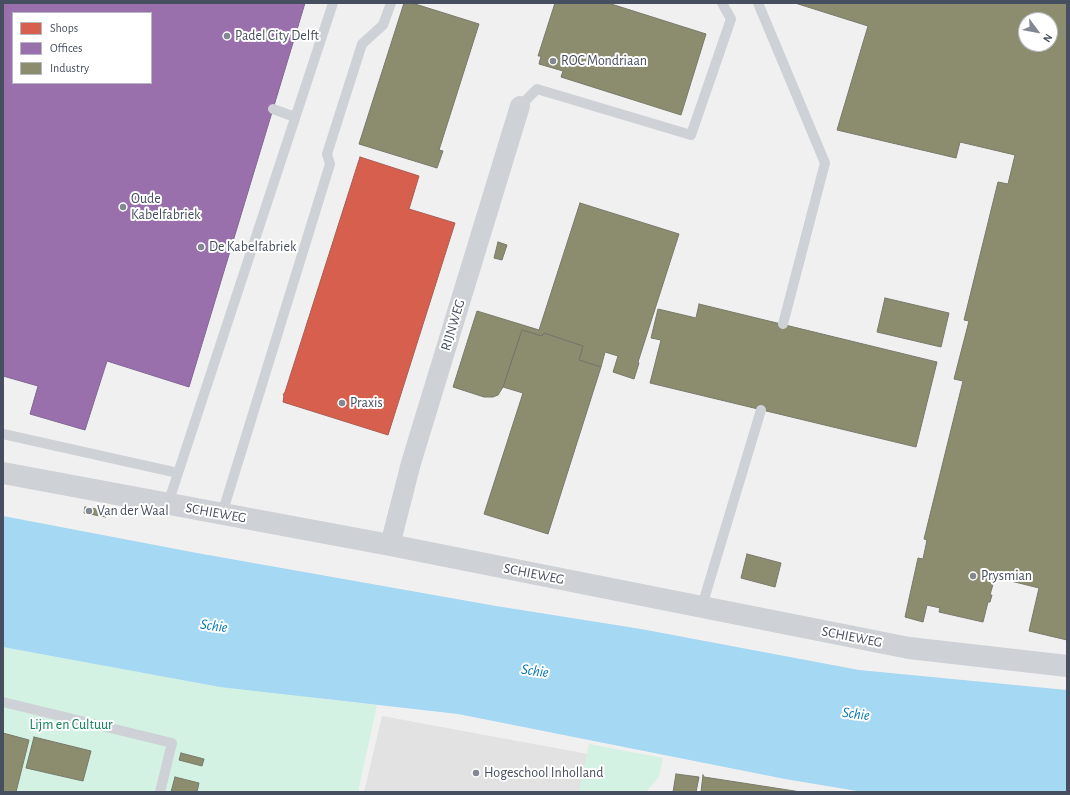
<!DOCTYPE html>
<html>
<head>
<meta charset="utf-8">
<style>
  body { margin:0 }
  #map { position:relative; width:1070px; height:795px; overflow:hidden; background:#f1f0f0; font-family:"Alegreya Sans",sans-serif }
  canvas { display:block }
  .frame { position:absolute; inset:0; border:4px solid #464f5f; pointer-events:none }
  .legend { position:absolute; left:12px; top:12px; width:140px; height:72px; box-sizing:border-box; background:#fff; border:1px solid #b5b9bf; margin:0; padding:5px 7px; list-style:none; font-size:12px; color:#464f5f }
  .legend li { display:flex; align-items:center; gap:8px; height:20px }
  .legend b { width:20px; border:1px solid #b5b9bf }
  .north { position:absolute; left:1018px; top:12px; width:40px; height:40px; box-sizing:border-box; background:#fff; border:1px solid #b5b9bf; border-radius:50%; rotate:122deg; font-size:11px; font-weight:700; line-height:16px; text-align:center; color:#464f5f }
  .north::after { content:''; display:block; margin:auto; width:14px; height:18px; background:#828792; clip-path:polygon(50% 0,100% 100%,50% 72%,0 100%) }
</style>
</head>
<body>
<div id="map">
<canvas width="1070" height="795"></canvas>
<div class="frame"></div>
<ul class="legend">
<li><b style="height:11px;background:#d6604d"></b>Shops</li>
<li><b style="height:11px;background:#9970ab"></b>Offices</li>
<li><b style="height:11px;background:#8c8c6e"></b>Industry</li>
</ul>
<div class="north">N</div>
</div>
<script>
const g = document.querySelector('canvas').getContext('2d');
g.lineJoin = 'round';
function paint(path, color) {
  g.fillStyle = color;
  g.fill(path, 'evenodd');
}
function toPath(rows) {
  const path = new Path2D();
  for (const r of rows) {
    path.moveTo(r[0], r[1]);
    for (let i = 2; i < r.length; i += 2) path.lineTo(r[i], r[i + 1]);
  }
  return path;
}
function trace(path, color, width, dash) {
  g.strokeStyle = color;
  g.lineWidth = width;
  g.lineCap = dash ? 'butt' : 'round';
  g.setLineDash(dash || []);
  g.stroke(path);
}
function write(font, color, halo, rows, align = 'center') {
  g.font = font + ' "Alegreya Sans",sans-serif';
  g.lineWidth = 4;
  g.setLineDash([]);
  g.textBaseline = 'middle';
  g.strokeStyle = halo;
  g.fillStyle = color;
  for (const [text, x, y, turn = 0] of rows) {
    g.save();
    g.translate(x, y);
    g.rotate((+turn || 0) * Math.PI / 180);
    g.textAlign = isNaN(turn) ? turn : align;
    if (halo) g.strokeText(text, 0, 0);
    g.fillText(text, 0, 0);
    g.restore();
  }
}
paint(toPath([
  [382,716,588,754,580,792,364,792]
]), '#e2e2e3');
paint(toPath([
  [3,645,322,699,377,705,358,792,3,792],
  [589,744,663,758,659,777,646,792,579,792]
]), '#d3f2e3');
paint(toPath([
  [3,516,197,553,496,606,641,629,859,670,1067,690,1067,792,863,792,785,779,458,714,220,687,3,647]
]), '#a4d8f3');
const shops = toPath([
  [360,157,419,176,409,209,455,223,388,435,283,402,284,396,283,395,285,392,360,157]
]);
paint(shops, '#d6604d');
trace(shops, '#ab5b52', 1);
const offices = toPath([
  [3,3,305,3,189,387,107,361,85,430,30,414,38,386,3,376,3,3],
  [13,13,151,13,151,83,13,83,13,13]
]);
paint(offices, '#9970ab');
trace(offices, '#806694', 1);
const industry = toPath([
  [404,3,412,3,479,24,439,150,443,151,437,168,359,144,404,3],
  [555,3,608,3,706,34,681,115,561,77,563,71,539,64,541,56,538,56,555,3],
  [795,3,1067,3,1067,640,1029,631,1039,588,995,577,990,595,992,595,990,602,988,602,983,622,939,612,940,608,927,605,923,622,905,617,918,558,923,559,927,540,924,539,963,381,954,379,969,321,964,320,998,182,1008,184,1015,155,960,142,956,158,837,130,868,26,795,3],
  [1026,20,1050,20,1050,44,1026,44,1026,20],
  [580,203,679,234,638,362,639,363,634,379,613,372,618,356,605,352,601,367,579,360,583,346,544,333,542,336,522,330,503,387,498,395,493,397,484,397,453,387,477,311,539,330,580,203],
  [498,242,507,245,502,260,494,258,498,242],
  [885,298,949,313,941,347,877,332,885,298],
  [699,304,937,362,916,447,650,383,661,340,651,338,658,309,696,318,699,304],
  [522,330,542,336,544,333,583,346,579,360,601,367,548,534,484,514,523,393,503,387,522,330],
  [85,507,107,511,106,517,84,513,85,507],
  [747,554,781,563,775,587,741,578,747,554],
  [3,733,29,740,16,792,3,792,3,733],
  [34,737,91,751,83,781,26,768,34,737],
  [181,753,204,759,202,766,179,760,181,753],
  [676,774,699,777,696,792,673,792,676,774],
  [703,775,704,777,801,792,701,792,703,775],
  [175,777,199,783,197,792,171,792,175,777]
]);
paint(industry, '#8c8c6e');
trace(industry, '#777a6a', 1);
trace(toPath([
  [758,3,825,163,783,324],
  [520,106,537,89,691,135,731,19,722,3],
  [273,109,295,117],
  [3,434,178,473,168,504],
  [178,473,333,3],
  [222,514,330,164,327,154,362,44,383,25,391,3],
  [702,606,761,410],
  [3,702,172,743,160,792]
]), '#ced1d5', 10);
trace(toPath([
  [390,545,411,463,520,106]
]), '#ced1d5', 20);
trace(toPath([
  [3,473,390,545,909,648,1067,666]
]), '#ced1d6', 22);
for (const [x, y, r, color] of [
  [227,36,4,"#828792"],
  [553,61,4,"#828792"],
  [123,207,4,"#828792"],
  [201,247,4,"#828792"],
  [342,403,4,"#828792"],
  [89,511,4,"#828792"],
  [973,576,4,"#828792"],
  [476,773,4,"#828792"]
]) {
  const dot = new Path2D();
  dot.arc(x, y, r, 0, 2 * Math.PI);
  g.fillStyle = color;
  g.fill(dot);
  trace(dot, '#fff', 1.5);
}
write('14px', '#464f5f', '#fff', [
  ["Padel City Delft",235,36],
  ["ROC Mondriaan",561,61],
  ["Oude",131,199],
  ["Kabelfabriek",131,215],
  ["De Kabelfabriek",209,247],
  ["Praxis",350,403],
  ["Van der Waal",97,511],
  ["Prysmian",981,576],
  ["Hogeschool Inholland",484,773]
], 'left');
write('14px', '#464f5f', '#fff', [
  ["RIJNWEG",453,325,-73],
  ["SCHIEWEG",216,513,10],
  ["SCHIEWEG",534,574,11],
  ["SCHIEWEG",852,637,11]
]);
write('14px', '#0e8258', '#fff', [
  ["Lijm en Cultuur",71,725]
]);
write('italic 15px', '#0078b7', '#fff', [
  ["Schie",214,626,8],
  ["Schie",535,671,8],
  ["Schie",856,714,7]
]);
</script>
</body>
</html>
